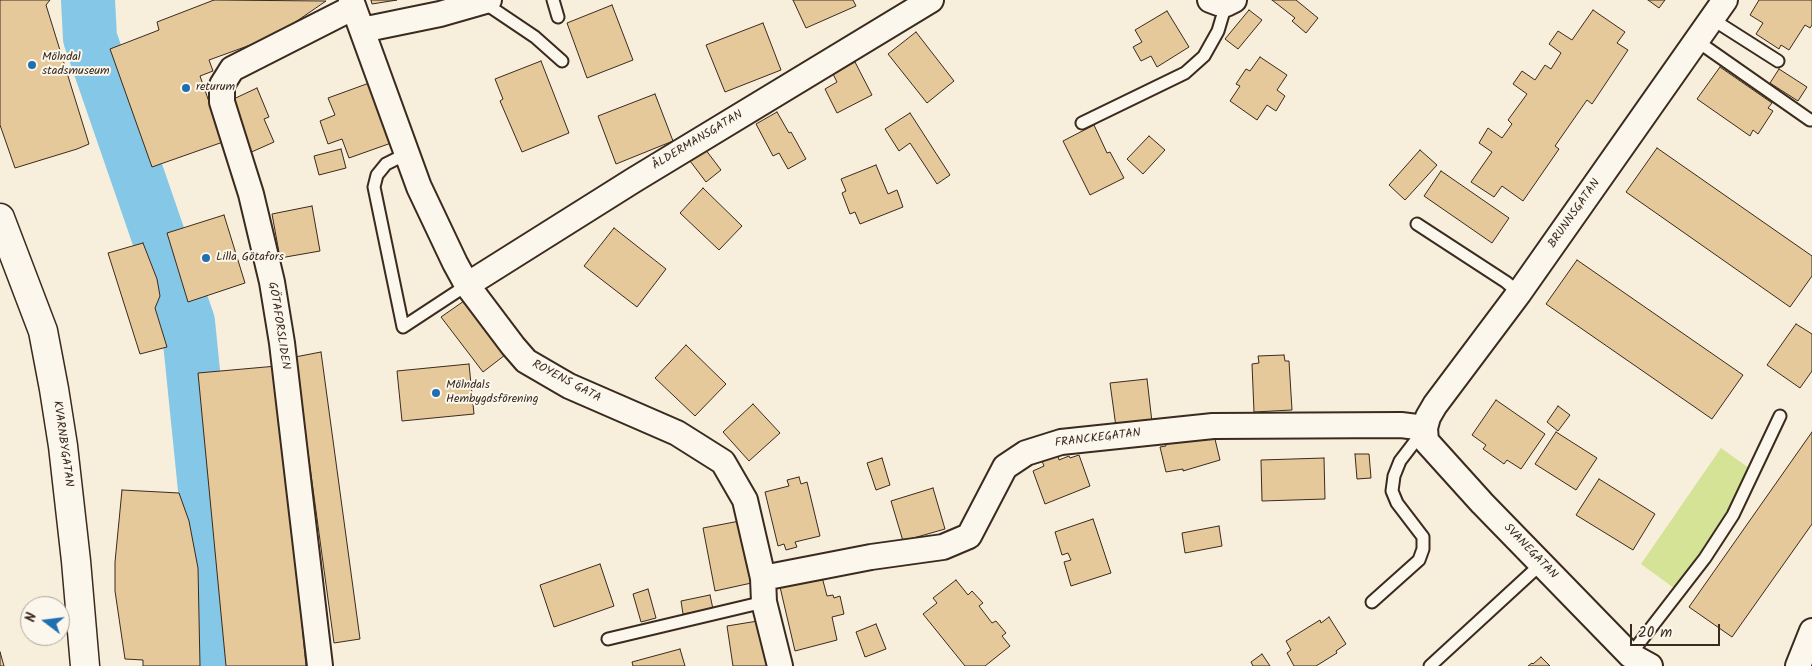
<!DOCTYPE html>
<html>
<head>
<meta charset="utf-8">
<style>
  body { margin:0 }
  #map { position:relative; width:1812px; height:666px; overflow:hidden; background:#f7eedc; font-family:Kalam,sans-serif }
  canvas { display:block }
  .north { position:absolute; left:20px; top:596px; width:50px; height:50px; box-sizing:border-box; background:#fbf7ec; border:1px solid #aea59a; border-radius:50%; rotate:285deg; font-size:14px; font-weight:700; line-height:20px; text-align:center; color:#3b2a1e }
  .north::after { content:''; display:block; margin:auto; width:18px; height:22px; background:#1f6fb2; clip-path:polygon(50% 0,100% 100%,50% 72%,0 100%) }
  .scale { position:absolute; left:1630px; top:624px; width:90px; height:22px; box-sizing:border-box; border:2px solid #3b2a1e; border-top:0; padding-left:6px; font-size:15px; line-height:18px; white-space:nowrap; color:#3b2a1e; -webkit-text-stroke:4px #fbf7ec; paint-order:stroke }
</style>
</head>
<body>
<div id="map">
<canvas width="1812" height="666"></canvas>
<div class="north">N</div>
<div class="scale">20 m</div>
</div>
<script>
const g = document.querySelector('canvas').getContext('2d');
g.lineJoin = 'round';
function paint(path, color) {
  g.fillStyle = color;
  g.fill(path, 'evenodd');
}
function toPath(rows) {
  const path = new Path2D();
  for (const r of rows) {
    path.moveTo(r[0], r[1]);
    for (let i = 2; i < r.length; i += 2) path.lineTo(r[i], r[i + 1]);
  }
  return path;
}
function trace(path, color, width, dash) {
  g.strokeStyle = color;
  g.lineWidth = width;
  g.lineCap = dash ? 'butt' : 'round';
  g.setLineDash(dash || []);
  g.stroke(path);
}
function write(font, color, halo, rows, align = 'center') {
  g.font = font + ' Kalam,sans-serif';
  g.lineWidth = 4;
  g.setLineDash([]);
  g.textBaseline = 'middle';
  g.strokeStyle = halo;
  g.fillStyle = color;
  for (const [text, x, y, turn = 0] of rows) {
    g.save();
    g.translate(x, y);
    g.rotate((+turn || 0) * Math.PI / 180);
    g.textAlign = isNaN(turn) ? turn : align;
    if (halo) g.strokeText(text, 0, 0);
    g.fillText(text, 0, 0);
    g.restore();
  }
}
paint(toPath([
  [1721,448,1749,468,1727,515,1674,588,1641,564]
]), '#d4e396');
trace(toPath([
  [88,0,90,38,188,322,209,529,210,666]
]), '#84c7e6', 54);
const building = toPath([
  [0,0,50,0,46,5,89,144,77,149,15,168,0,125,0,0],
  [214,0,326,1,275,36,209,60,213,71,200,76,223,142,152,167,110,49,159,30,157,22,214,0],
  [371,0,397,0,372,4,371,0],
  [793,0,853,0,856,6,806,28,793,0],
  [1272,0,1296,0,1318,18,1306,33,1292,21,1295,18,1272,0],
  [1648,0,1665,0,1659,8,1648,0],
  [1759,0,1812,0,1812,25,1810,28,1805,25,1789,50,1781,45,1779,49,1756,34,1763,23,1750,15,1759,0],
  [612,5,633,60,587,78,567,23,612,5],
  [1249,10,1262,20,1238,49,1225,39,1249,10],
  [1593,10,1625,32,1617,43,1628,50,1592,104,1587,100,1555,146,1559,149,1523,201,1502,186,1494,197,1471,182,1492,152,1479,143,1488,128,1502,138,1512,124,1508,120,1527,94,1513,84,1522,71,1535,80,1545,65,1551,69,1561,53,1549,44,1558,31,1572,40,1593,10],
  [1167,11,1189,47,1157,67,1151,56,1141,61,1133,47,1142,42,1135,30,1167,11],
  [763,23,781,70,725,92,706,45,763,23],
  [916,32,954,81,927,103,888,54,916,32],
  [1260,57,1287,75,1277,90,1285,96,1276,111,1267,105,1257,120,1230,101,1240,86,1236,84,1246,69,1250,71,1260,57],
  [541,61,569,133,522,152,500,101,503,99,495,79,541,61],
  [855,62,872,95,837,113,825,89,837,82,833,74,855,62],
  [1720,67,1772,103,1768,108,1773,111,1758,134,1753,130,1750,136,1697,99,1720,67],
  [1779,69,1807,87,1798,101,1770,83,1779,69],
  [372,82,394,142,349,158,342,139,328,144,320,121,335,115,328,98,372,82],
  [257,88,269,117,264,119,274,142,247,154,225,103,257,88],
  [655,94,673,141,616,164,598,116,655,94],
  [777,112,789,133,791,132,806,159,788,169,779,153,773,156,756,124,777,112],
  [910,113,950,175,937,184,910,143,899,151,885,129,910,113],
  [1094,125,1107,153,1110,152,1124,178,1090,195,1063,141,1094,125],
  [1149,136,1165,150,1143,174,1127,159,1149,136],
  [702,145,721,170,706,182,687,157,702,145],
  [1657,148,1812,256,1812,276,1790,307,1626,192,1657,148],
  [341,149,346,168,319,175,314,156,341,149],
  [1420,150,1437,165,1405,200,1389,185,1420,150],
  [876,165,888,194,897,190,903,207,860,224,855,212,850,214,842,193,846,191,841,179,876,165],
  [1441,171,1509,218,1492,243,1424,196,1441,171],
  [703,188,742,226,719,250,680,213,703,188],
  [312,206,320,251,280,258,272,214,312,206],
  [224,215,245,283,188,302,167,233,224,215],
  [614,228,666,269,637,307,584,266,614,228],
  [143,243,157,279,160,296,155,308,167,347,140,354,108,253,143,243],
  [1577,260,1743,375,1712,419,1546,304,1577,260],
  [464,301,505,355,483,372,441,317,464,301],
  [1796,324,1812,334,1812,371,1800,388,1767,365,1796,324],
  [686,345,726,384,695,416,655,378,686,345],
  [321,352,360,639,334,643,295,357,321,352],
  [1284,355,1285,361,1289,361,1292,410,1254,412,1252,364,1259,363,1258,356,1284,355],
  [469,364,474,414,402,421,397,371,469,364],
  [277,366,306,666,226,666,198,373,277,366],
  [1147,379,1152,422,1116,427,1110,383,1147,379],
  [1496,400,1545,434,1521,469,1507,460,1504,464,1483,449,1486,445,1472,435,1496,400],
  [753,404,780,433,749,461,723,432,753,404],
  [1558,406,1570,415,1558,431,1547,422,1558,406],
  [1556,432,1597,458,1576,490,1535,464,1556,432],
  [1812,432,1812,524,1732,637,1689,607,1812,432],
  [1214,435,1220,460,1183,471,1183,469,1166,472,1160,447,1166,446,1165,441,1214,435],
  [1355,454,1369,454,1371,478,1357,479,1355,454],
  [1058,455,1059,460,1069,456,1070,458,1079,455,1090,486,1045,504,1033,471,1044,466,1042,461,1058,455],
  [882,458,890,485,876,490,867,463,882,458],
  [1324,458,1325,499,1262,501,1261,460,1324,458],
  [799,477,801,484,807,482,820,536,795,542,797,547,786,550,784,544,778,546,765,492,789,486,787,480,799,477],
  [1599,479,1655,514,1633,550,1576,515,1599,479],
  [933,488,945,529,903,541,891,501,933,488],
  [122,490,179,493,189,521,198,568,200,666,143,666,143,660,125,659,115,591,115,562,122,490],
  [1093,519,1111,573,1071,586,1064,562,1071,560,1068,553,1062,555,1055,532,1093,519],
  [745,520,756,582,715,591,703,528,745,520],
  [1219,526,1222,546,1185,553,1182,533,1219,526],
  [600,564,614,606,554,627,540,585,600,564],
  [822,577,827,596,833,595,834,598,840,596,844,614,832,617,837,640,795,651,780,587,822,577],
  [956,580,968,595,972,591,983,603,979,606,992,623,996,621,1006,633,1002,636,1010,646,985,666,965,666,923,614,937,603,933,598,956,580],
  [648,589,656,618,641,622,633,594,648,589],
  [710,595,713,609,683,614,681,601,710,595],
  [1329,617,1346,644,1336,651,1337,653,1316,666,1294,666,1287,653,1291,650,1286,641,1320,620,1321,623,1329,617],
  [764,620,771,666,733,666,727,626,764,620],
  [876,624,886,649,865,657,856,632,876,624],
  [680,649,685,666,633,666,632,662,680,649],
  [0,652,4,666,0,666,0,652],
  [1262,654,1270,666,1253,666,1251,662,1262,654],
  [1541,657,1550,666,1528,666,1532,663,1533,664,1541,657]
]);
paint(building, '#e6c99a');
trace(building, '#3b2a1e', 1);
const lane = toPath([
  [553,0,558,17],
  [483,2,535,37,562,61],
  [1712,19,1778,61],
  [1697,41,1810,120],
  [1082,123,1185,73,1204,56,1218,31,1226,4],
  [408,153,386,164,377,175,374,187,403,327,467,285],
  [1417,224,1506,282,1519,293],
  [1372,602,1419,560,1423,549,1423,537,1397,503,1392,491,1394,476,1400,461,1423,431],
  [608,639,764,602],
  [1630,655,1705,558,1733,515,1780,416],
  [1430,666,1541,564]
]);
const street = toPath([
  [351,0,419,187,455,263,467,285,513,346,526,361,569,386,677,433,723,462,745,500,763,578,764,602,780,666],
  [1210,0,1218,3,1226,4,1234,0],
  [362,30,440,14,489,0],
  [467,285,634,180,931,0],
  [763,578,871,557,943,547,969,536,1005,467,1026,453,1061,442,1213,426,1401,425,1425,428],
  [320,666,282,343,272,282,251,194,222,102,222,85,232,69,352,8],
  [1650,666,1630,655,1482,503,1426,441,1425,428,1428,417,1435,405,1519,293,1725,0],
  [1798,666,1812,631]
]);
const secondary = toPath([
  [0,218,43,331,54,389,63,446,76,561,85,666]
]);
trace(lane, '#3b2a1e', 15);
trace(street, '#3b2a1e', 28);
trace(secondary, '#3b2a1e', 31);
trace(lane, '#fbf7ec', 11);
trace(street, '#fbf7ec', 24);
trace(secondary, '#fbf7ec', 28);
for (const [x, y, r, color] of [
  [32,65,5,"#1f6fb2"],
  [186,88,5,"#1f6fb2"],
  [206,258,5,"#1f6fb2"],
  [436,393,5,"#1f6fb2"]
]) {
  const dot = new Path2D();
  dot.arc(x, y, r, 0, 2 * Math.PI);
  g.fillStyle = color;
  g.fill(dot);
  trace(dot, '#fbf7ec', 2);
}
write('12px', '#3b2a1e', '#fbf7ec', [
  ["Mölndal",42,58],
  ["stadsmuseum",42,72],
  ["returum",196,88],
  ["Lilla Götafors",216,258],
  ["Mölndals",446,386],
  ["Hembygdsförening",446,400]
], 'left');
write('12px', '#3b2a1e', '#fbf7ec', [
  ["ÅLDERMANSGATAN",698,141,-31],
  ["BRUNNSGATAN",1575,214,-55],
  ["GÖTAFORSLIDEN",278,326,81],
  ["ROYENS GATA",566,382,28],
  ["FRANCKEGATAN",1098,439,-7],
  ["KVARNBYGATAN",62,444,82],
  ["SVANEGATAN",1530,552,46]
]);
</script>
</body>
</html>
